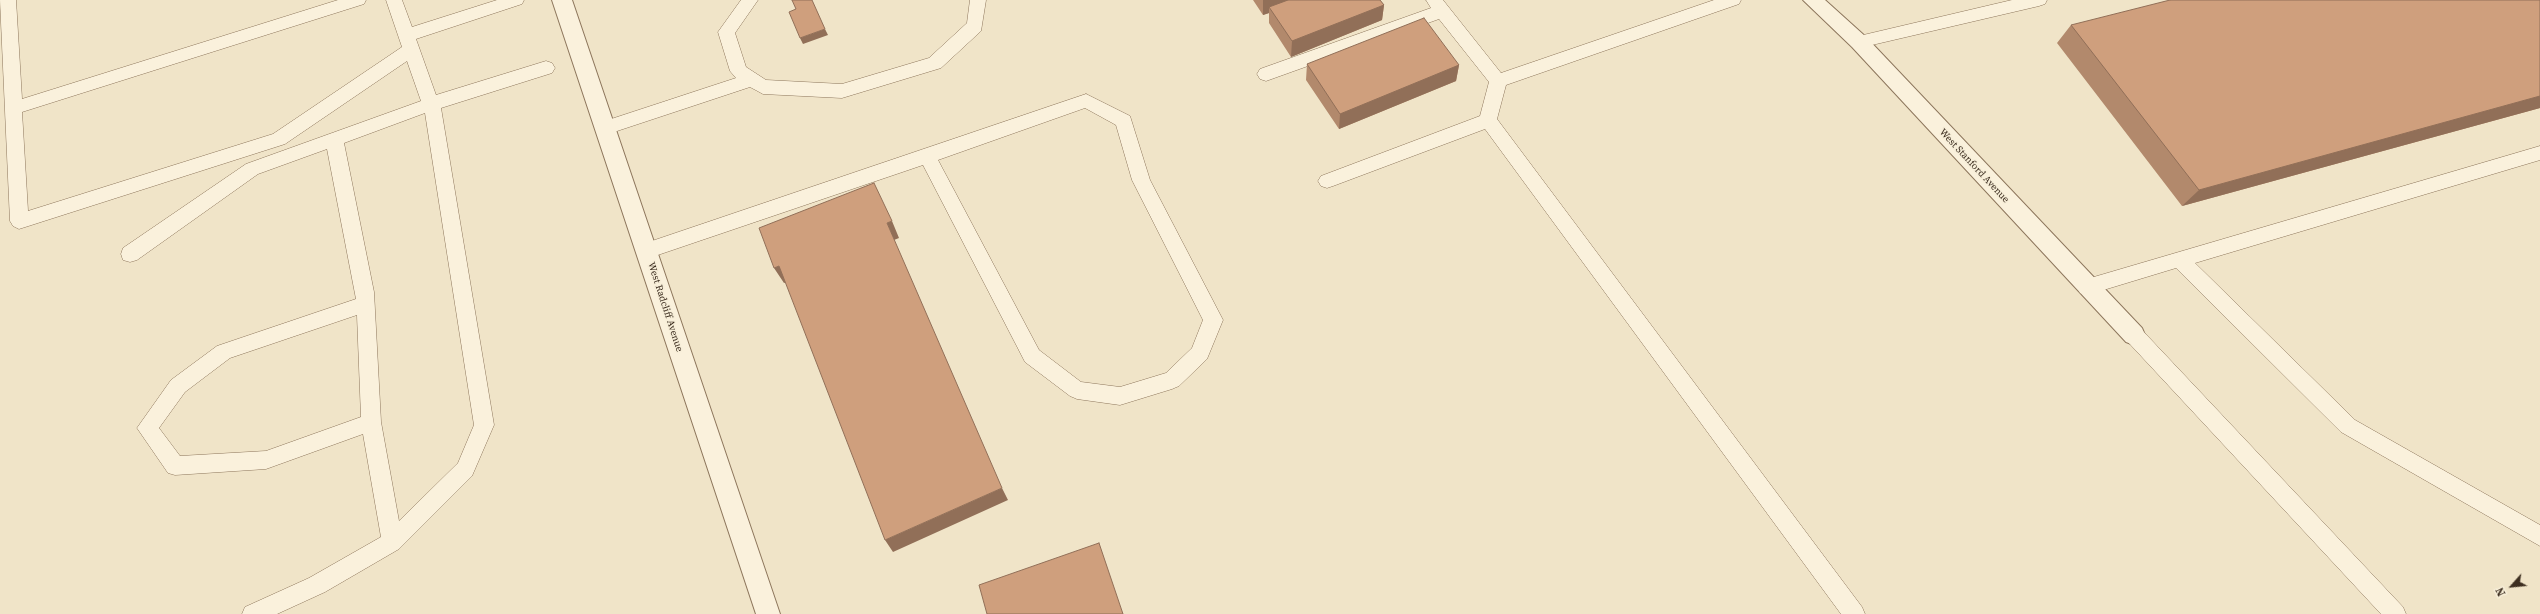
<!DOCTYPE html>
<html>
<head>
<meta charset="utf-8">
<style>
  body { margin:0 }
  #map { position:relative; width:2540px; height:614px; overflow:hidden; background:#f0e4c8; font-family:"Source Serif 4",serif }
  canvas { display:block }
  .north { position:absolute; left:2492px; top:566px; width:40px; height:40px; -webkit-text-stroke:3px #f7eed8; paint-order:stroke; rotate:243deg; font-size:11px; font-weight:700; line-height:16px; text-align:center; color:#3d2e20 }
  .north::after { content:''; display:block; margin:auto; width:14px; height:18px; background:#3d2e20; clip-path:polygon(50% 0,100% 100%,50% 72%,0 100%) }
</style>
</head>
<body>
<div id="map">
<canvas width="2540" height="614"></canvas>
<div class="north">N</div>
</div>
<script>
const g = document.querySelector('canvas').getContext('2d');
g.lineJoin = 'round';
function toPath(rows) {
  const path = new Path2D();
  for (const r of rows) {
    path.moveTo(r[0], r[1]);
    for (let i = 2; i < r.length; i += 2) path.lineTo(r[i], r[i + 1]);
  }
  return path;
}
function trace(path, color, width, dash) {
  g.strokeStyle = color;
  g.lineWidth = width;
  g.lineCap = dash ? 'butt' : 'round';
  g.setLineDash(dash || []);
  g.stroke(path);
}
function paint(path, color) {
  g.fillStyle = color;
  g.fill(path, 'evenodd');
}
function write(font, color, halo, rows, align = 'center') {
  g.font = font + ' "Source Serif 4",serif';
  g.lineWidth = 3;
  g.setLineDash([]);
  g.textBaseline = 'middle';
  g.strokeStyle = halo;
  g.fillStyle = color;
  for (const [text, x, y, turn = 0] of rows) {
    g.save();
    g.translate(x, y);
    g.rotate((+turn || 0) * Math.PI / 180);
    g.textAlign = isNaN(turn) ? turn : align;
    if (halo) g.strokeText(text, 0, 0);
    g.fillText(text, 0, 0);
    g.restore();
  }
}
const lane = toPath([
  [0,0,16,0,22,99,338,0,366,0,364,4,22,112,28,211,273,134,402,47,386,0,402,0,412,27,497,0,524,0,522,4,416,39,436,95,546,61,552,63,555,68,552,73,441,108,494,425,472,476,399,549,325,592,277,614,242,614,245,607,309,578,381,537,363,434,266,469,175,475,168,473,137,428,171,380,217,346,356,299,327,149,258,174,137,260,130,262,123,260,121,254,123,248,246,164,421,101,407,61,285,144,19,229,13,226,10,221,0,0],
  [425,113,474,425,458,463,399,521,381,422,374,292,344,143,425,113],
  [357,315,361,417,266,451,180,456,159,428,185,392,230,358,357,315],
  [741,0,758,0,735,33,746,67,766,80,842,84,929,58,967,23,970,0,986,0,981,31,941,68,842,98,763,94,750,87,605,135,599,133,596,128,599,123,736,78,730,71,718,32,741,0],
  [1426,0,1443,0,1501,73,1714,0,1741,0,1739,4,1506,85,1497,119,1862,607,1865,614,1841,614,1485,129,1333,186,1327,188,1321,186,1318,181,1321,176,1480,116,1489,82,1439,19,1266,81,1260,79,1257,74,1260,69,1431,8,1426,0],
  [2012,0,2047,0,2045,4,2039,6,1859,48,1853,47,1851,42,1853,37,1859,36,2012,0],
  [1086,94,1130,116,1150,180,1223,320,1207,359,1179,386,1172,389,1120,405,1077,399,1070,396,1025,362,923,165,646,259,639,257,637,251,639,245,646,243,1086,94],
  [1085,108,1116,125,1132,180,1203,320,1192,348,1166,373,1120,387,1081,382,1039,350,938,160,1085,108],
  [2540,146,2540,160,2195,263,2355,420,2540,525,2540,546,2341,432,2176,268,2087,295,2080,293,2078,287,2080,281,2087,279,2540,146],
  [2134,327,2141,329,2403,607,2406,614,2381,614,2127,341,2124,335,2127,329,2134,327]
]);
const street = toPath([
  [552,0,572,0,780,614,756,614,552,0],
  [1803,0,1825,0,1866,37,2142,328,2145,335,2142,342,2134,345,2126,342,1852,47,1803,0]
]);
trace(lane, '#8d765c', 1);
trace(street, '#8d765c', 2);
paint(lane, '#faf1dc');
paint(street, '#faf1dc');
paint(toPath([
  [1253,0,1380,0,1384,5,1382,20,1291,57,1269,23,1269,13,1263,15],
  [2540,0,2540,108,2182,206,2057,43,2071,25],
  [1307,64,1459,65,1456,81,1339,129,1306,80]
]), '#b2896c');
paint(toPath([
  [1263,0,1302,0,1269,7,1269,13,1263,15],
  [1384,5,1382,20,1291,57,1292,41],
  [825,29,828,35,803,44,800,38],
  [1459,65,1456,81,1339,129,1340,114],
  [2540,96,2540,108,2182,206,2199,190],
  [892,221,899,238,894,240,887,223],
  [779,266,788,282,784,283,774,268],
  [1002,488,1008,500,893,552,885,540]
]), '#916f58');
const building = toPath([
  [792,0,812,0,825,29,800,38,789,12,796,9,792,0],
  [1288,0,1380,0,1384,5,1292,41,1269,7,1288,0],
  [2170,0,2540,0,2540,96,2199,190,2071,25,2170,0],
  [1424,18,1459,65,1340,114,1307,64,1424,18],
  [874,183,892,221,887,223,1002,488,885,540,779,266,774,268,759,228,874,183],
  [1099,543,1123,614,987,614,979,585,1099,543]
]);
paint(building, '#cf9f7d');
trace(building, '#916f58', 1);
write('10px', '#3d2e20', '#f7eed8', [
  ["West Stanford Avenue",1974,166,47],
  ["West Radcliff Avenue",665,307,72]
]);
</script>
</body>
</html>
